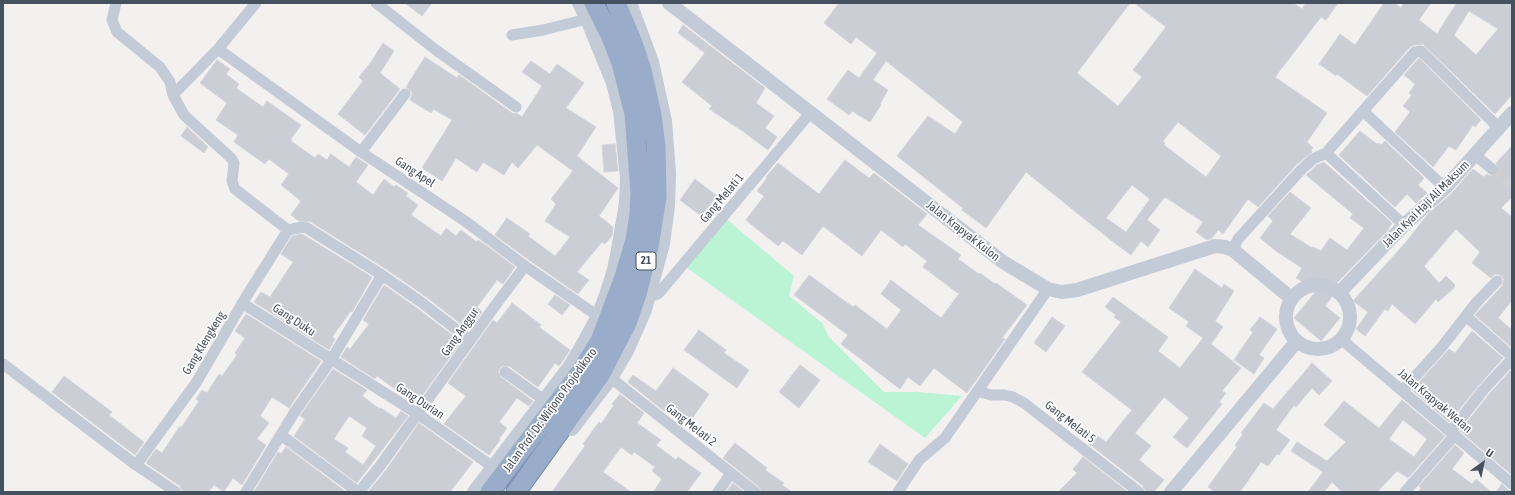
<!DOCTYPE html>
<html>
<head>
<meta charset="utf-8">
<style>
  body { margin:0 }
  #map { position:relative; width:1515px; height:495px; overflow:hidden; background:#f3f0f0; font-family:"Asap Condensed",sans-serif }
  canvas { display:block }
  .frame { position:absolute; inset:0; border:4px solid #46515f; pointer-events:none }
  .north { position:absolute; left:1463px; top:443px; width:40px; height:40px; -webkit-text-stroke:3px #fff; paint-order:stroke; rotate:33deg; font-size:11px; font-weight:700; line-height:16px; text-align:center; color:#46515f }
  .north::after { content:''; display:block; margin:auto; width:14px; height:18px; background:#46515f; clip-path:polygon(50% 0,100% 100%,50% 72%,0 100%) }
</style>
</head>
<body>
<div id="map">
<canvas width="1515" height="495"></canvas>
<div class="frame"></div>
<div class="north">U</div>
</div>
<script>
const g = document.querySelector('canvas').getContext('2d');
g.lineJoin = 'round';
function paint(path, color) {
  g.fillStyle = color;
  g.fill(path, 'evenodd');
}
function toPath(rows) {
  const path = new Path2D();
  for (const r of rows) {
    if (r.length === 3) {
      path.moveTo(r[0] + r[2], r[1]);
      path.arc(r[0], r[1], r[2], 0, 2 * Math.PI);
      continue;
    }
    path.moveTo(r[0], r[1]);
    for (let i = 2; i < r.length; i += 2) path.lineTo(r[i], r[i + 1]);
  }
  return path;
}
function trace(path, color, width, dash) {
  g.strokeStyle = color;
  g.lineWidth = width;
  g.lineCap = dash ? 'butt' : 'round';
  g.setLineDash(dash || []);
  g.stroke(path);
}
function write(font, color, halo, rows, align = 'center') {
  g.font = font + ' "Asap Condensed",sans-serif';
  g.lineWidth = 3.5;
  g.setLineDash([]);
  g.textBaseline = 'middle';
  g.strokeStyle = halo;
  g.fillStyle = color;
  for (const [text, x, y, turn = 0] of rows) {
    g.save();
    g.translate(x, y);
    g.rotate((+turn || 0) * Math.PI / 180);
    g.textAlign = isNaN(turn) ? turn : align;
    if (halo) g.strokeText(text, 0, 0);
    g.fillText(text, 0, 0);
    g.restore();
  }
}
paint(toPath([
  [724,217,794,276,789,296,822,323,829,337,884,392,917,392,962,396,925,438,683,265]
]), '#bbf3d5');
const building = toPath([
  [405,3,432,3,422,16,405,3],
  [839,3,1130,3,1077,73,1118,106,1142,77,1133,70,1166,27,1134,3,1293,3,1302,9,1306,3,1338,3,1326,20,1321,17,1275,77,1327,113,1307,142,1313,148,1311,150,1312,152,1296,165,1258,207,1248,199,1223,234,1218,230,1212,238,1207,240,1196,232,1203,222,1165,197,1147,220,1160,230,1148,247,1141,241,1131,255,1112,241,1026,172,986,228,962,210,963,208,897,156,928,116,955,134,963,122,886,61,873,80,888,90,880,104,881,105,870,122,852,111,849,115,827,99,848,70,859,78,877,53,856,37,851,44,824,23,839,3],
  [1178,122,1221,156,1206,177,1164,145,1165,143,1163,141,1178,122],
  [1132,185,1150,199,1126,232,1106,218,1132,185],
  [1384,3,1394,3,1401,8,1404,3,1431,3,1419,20,1437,34,1456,4,1455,3,1512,3,1512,95,1495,114,1423,44,1414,45,1410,47,1367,96,1337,74,1336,76,1319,64,1340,34,1355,45,1384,3],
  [1469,11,1498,29,1476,55,1454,35,1469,11],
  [683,25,765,88,756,103,774,116,765,128,777,137,768,150,741,130,709,109,712,106,682,82,705,53,678,33,683,25],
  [383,43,394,51,380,73,400,89,365,135,338,114,363,81,359,77,371,62,383,43],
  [425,57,457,78,459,75,512,113,518,114,522,117,542,86,522,72,531,61,550,74,557,64,584,83,566,108,596,127,577,156,618,188,599,216,613,227,612,236,605,244,602,242,577,272,589,280,578,294,529,260,495,235,507,218,530,234,528,236,555,256,570,237,545,221,556,204,551,199,573,171,537,145,518,168,512,162,504,175,483,162,477,172,456,158,442,181,422,168,452,120,433,109,431,113,410,100,412,95,412,92,406,87,425,57],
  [1419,58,1481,120,1475,127,1473,125,1456,150,1449,146,1433,167,1395,132,1410,112,1403,106,1412,95,1409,93,1415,84,1404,75,1419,58],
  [217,60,230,69,226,74,239,84,236,88,263,107,267,101,301,125,291,139,291,141,315,158,318,154,327,160,331,154,349,167,356,157,368,165,356,182,373,195,384,179,394,187,396,185,408,193,406,196,418,205,411,215,441,236,446,228,456,236,461,230,477,242,478,240,487,246,515,267,503,284,497,280,477,307,482,312,469,330,425,296,386,269,311,222,299,221,291,215,301,201,281,185,289,174,269,159,265,164,234,142,238,135,216,120,227,103,200,83,217,60],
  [187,127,208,147,204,153,181,136,187,127],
  [1360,131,1377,144,1378,143,1381,145,1385,141,1424,178,1418,185,1427,193,1416,203,1407,194,1395,207,1339,155,1360,131],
  [615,144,618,171,604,172,602,145,615,144],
  [1512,146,1512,197,1501,208,1512,217,1512,300,1498,318,1512,330,1512,348,1475,315,1502,286,1504,279,1498,274,1495,274,1491,278,1472,263,1480,252,1456,229,1424,266,1439,283,1446,276,1455,285,1454,288,1438,302,1436,299,1415,324,1392,304,1388,311,1385,309,1365,336,1356,329,1368,312,1353,301,1406,242,1428,214,1451,194,1473,169,1484,177,1487,174,1490,176,1495,175,1499,170,1496,163,1512,146],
  [845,160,869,178,874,173,927,214,918,225,961,255,958,259,979,274,980,273,995,284,996,283,1027,305,1002,338,1005,339,967,393,934,368,920,386,908,377,900,389,841,344,848,335,794,295,809,275,853,307,855,305,887,329,901,310,881,294,891,280,941,318,959,294,923,267,927,261,905,244,903,247,881,230,862,256,823,226,802,255,783,241,778,246,746,220,764,196,757,191,767,178,766,177,778,163,819,194,845,160],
  [1324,162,1392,223,1388,230,1333,287,1331,291,1332,297,1325,306,1340,318,1321,341,1294,318,1317,290,1296,278,1302,268,1276,251,1260,238,1273,221,1268,216,1290,192,1311,208,1290,234,1312,248,1313,247,1321,251,1330,238,1347,250,1364,228,1350,218,1353,214,1306,175,1317,165,1324,162],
  [695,179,717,196,701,216,680,200,695,179],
  [302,234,372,277,352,312,351,311,332,337,335,339,329,350,254,302,261,292,270,297,293,262,281,254,292,236,302,234],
  [1195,269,1222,288,1224,284,1234,291,1215,321,1223,327,1211,344,1241,368,1222,391,1226,393,1219,402,1222,404,1187,448,1173,437,1189,418,1164,397,1135,433,1151,446,1139,460,1164,480,1154,492,1146,492,1143,486,1088,443,1095,434,1106,442,1132,410,1082,372,1121,322,1114,317,1116,315,1105,307,1113,297,1168,337,1158,351,1180,368,1203,338,1186,326,1189,322,1169,308,1195,269],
  [384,285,417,308,461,342,416,404,377,376,375,379,341,357,347,347,350,349,369,324,363,320,384,285],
  [555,295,570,305,562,315,548,304,555,295],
  [512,303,541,325,539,327,570,350,559,366,555,363,538,387,509,366,502,366,500,368,498,372,501,377,533,401,529,406,517,398,499,422,507,428,499,439,500,440,489,455,444,424,466,396,448,383,493,320,497,323,512,303],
  [246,314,321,361,289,408,272,397,260,416,269,423,257,439,266,445,242,485,233,478,224,492,214,485,208,492,183,492,180,486,146,463,156,449,162,453,180,426,181,428,199,401,196,399,202,390,207,393,219,374,222,376,237,355,235,353,245,338,235,331,246,314],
  [1052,317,1065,326,1046,352,1034,343,1052,317],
  [1260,317,1277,329,1259,355,1264,358,1254,374,1234,360,1253,332,1250,330,1260,317],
  [699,330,726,350,724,353,749,370,737,388,684,350,699,330],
  [1472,331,1503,358,1480,384,1449,422,1412,390,1449,349,1455,353,1472,331],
  [1312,363,1332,381,1319,395,1312,388,1296,407,1294,405,1276,430,1290,440,1279,455,1277,454,1268,466,1261,462,1240,492,1215,492,1208,487,1237,447,1235,445,1243,434,1241,433,1264,403,1273,409,1312,363],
  [800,365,820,380,799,408,779,392,800,365],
  [673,368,709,394,687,426,660,408,628,382,633,375,656,391,673,368],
  [333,369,367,390,362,396,380,409,381,408,396,418,401,411,408,416,357,483,294,436,305,419,300,416,333,369],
  [349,416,367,428,362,436,376,446,363,465,345,452,348,448,334,439,349,416],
  [1512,369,1512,475,1460,431,1490,393,1512,369],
  [64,376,112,412,109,415,144,442,135,455,52,392,64,376],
  [620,394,644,413,637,423,661,440,656,445,676,460,678,457,701,473,687,492,653,492,662,479,652,471,655,467,634,452,632,455,621,447,603,472,631,492,552,492,585,446,583,444,599,422,601,424,614,405,612,404,620,394],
  [1402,400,1445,436,1408,478,1397,471,1377,492,1342,492,1332,482,1324,492,1308,492,1323,472,1291,451,1297,442,1327,461,1346,442,1324,425,1344,401,1379,428,1402,400],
  [1403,420,1427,439,1414,457,1389,439,1403,420],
  [419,423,473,462,450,492,368,492,386,470,419,423],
  [735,443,767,468,765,470,784,483,782,485,792,492,762,492,759,487,723,458,735,443],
  [880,444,908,464,897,481,868,462,880,444],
  [1455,445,1464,453,1452,469,1472,484,1476,479,1491,492,1418,492,1421,488,1419,486,1455,445],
  [286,447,346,492,254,492,278,452,281,454,286,447],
  [1083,457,1128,492,1058,492,1077,473,1073,469,1083,457],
  [733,483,744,492,726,492,733,483],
  [1502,484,1508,490,1512,491,1512,492,1496,492,1502,484]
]);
paint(building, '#ccced6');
trace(building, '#d3d5dc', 1);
trace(toPath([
  [1492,169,1512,186]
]), '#d0d0d3', 11, [11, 5.5]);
const trunk = toPath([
  [490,492,580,373,600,341,624,277,635,240,639,214,640,192,634,114,621,63,611,37,594,3],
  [516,492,600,375,627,323,637,294,649,247,657,197,656,146,652,115,642,70,633,43,616,3]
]);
trace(trunk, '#6f88af', 21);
trace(toPath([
  [116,3,112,20,117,32,160,67,170,82,173,95,184,115,231,158,234,163,232,181,235,189,288,230],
  [376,3,436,50,516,107],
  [512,35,543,30,587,19],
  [218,49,361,152,465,221,525,266,598,316],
  [173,95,218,49,256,3],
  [1363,111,1445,188],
  [361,152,405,94],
  [1326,153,1404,225],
  [1474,154,1492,169],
  [1233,250,1238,239,1301,170,1313,159,1326,153,1415,52,1421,51,1499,128],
  [382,275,421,302,470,340],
  [649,294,655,295,659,293,811,112],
  [242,303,418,414,493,467],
  [1466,316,1512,357],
  [1341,339,1512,484],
  [3,364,136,465,176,492],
  [505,372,544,400],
  [611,378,755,492],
  [1403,390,1441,348,1476,303,1497,281],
  [977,391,991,395,1005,395,1013,397,1024,403,1139,492],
  [1451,431,1485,388,1512,359],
  [281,435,358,492],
  [136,465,196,383,246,297,288,230],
  [246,492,294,413,331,360,382,275,307,228,302,227,288,230],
  [359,492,380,466,497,303,525,266],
  [718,492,731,473],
  [898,492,919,460,945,438,1048,289],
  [1405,492,1455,435]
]), '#c2cbd6', 11);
trace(toPath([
  [669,3,1003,262,1048,289,1062,292,1077,290,1215,246,1225,247,1233,250,1291,298],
  [1318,317,32],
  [1339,293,1404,225,1445,188,1512,113],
  [572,429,611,378,627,351,645,310,663,244,668,206,669,173,665,121,652,62,630,3],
  [474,492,570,366,584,342,598,316,606,295,614,270,619,244,626,203,627,178,620,111,613,83,587,19,579,3],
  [1171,492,1297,341]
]), '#c2cbd6', 14);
trace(trunk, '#99adca', 19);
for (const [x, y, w] of [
  [646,261,20]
]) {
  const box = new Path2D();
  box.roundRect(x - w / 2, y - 9, w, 18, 3);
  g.fillStyle = '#fff';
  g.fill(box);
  trace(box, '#46515f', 1);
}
write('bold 11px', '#46515f', null, [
  ["21",646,261]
]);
write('12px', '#46515f', '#fff', [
  ["Gang Apel",415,172,33],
  ["Gang Melati 1",722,198,-50],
  ["Jalan Kyai Haji Ali Maksum",1426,204,-45],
  ["Jalan Krapyak Kulon",963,231,38],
  ["Gang Duku",294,320,33],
  ["Gang Anggur",460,332,-55],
  ["Gang Klengkeng",204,343,-59],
  ["Gang Durian",420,401,33],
  ["Jalan Krapyak Wetan",1435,401,40],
  ["Jalan Prof. Dr. Wirjono Projodikoro",550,410,-54],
  ["Gang Melati 5",1070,422,38],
  ["Gang Melati 2",691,425,38]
]);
</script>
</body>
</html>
